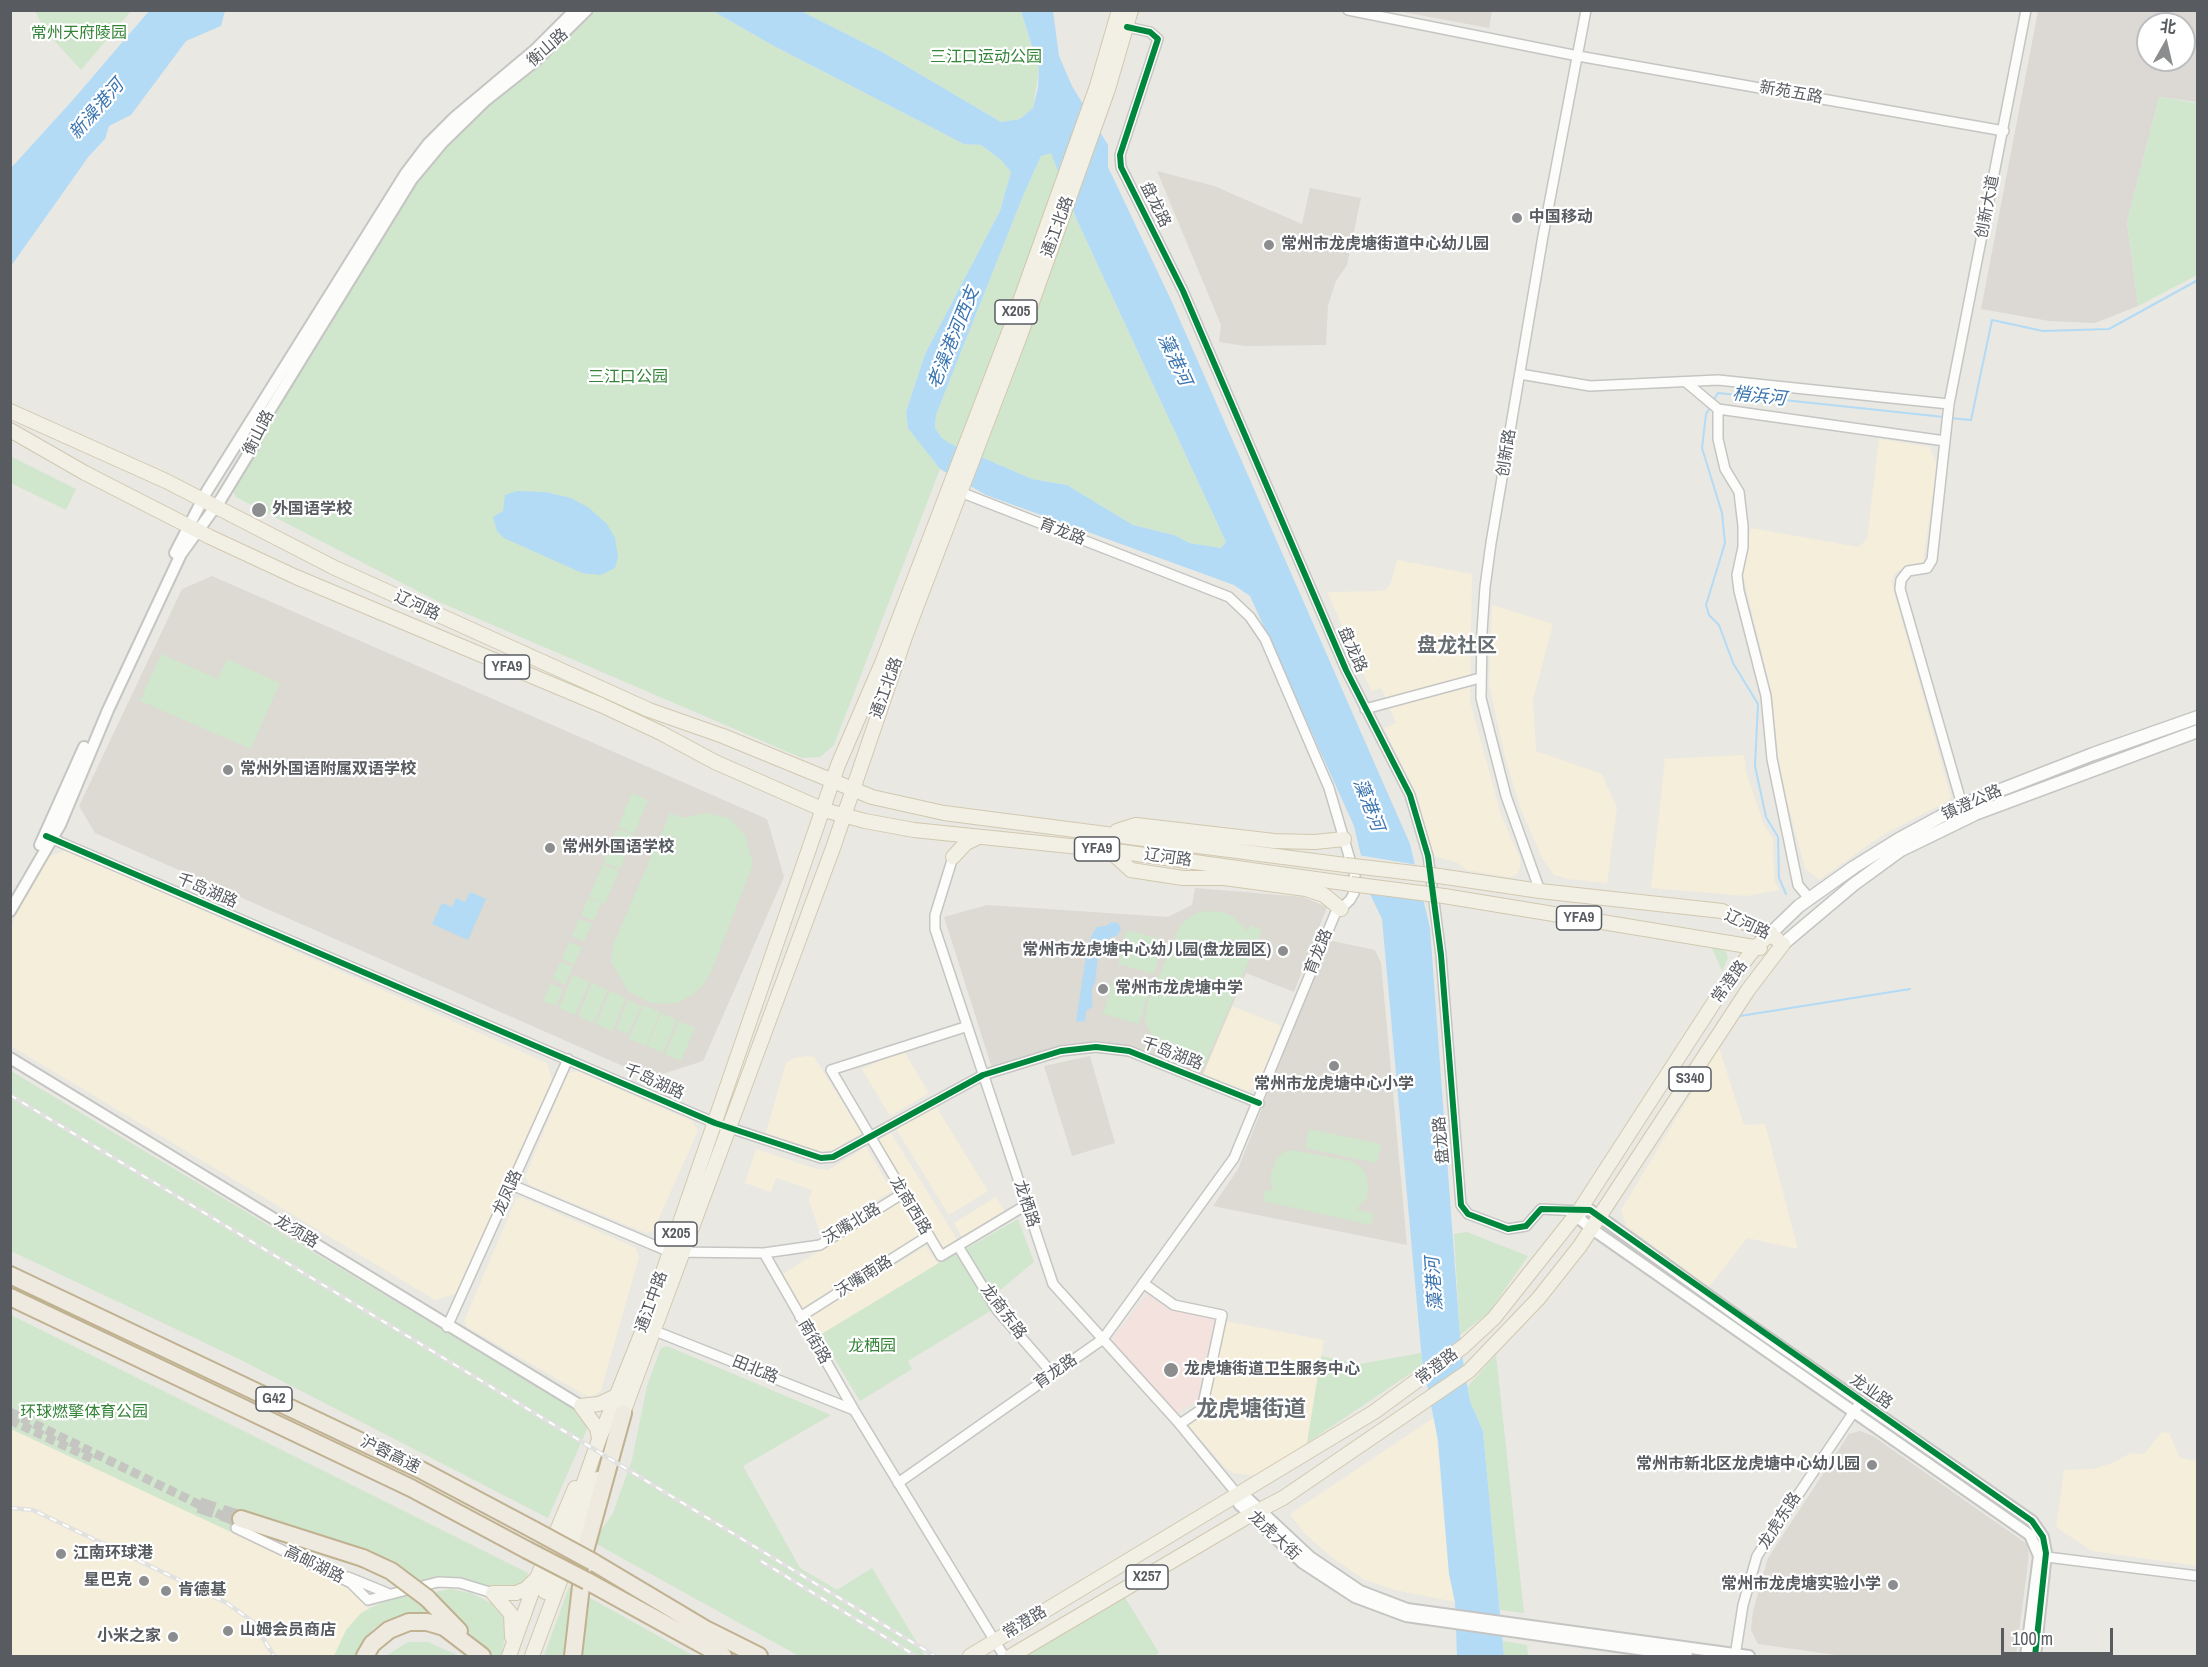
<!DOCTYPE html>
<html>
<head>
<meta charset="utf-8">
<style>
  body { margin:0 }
  #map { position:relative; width:2208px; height:1667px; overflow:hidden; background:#e9e8e2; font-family:"Archivo Narrow","Noto Sans SC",sans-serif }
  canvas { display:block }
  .frame { position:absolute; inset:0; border:12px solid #585c61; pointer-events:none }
  .north { position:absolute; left:2136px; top:12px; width:60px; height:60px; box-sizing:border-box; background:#fff; border:2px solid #bcbec0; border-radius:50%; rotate:8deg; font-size:16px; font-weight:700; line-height:24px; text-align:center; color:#585c61 }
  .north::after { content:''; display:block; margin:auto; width:21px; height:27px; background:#8b8d8e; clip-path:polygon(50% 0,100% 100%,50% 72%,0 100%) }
  .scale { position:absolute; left:2001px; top:1628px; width:112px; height:27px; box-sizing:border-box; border:3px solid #585c61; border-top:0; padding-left:8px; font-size:18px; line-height:21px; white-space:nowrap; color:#585c61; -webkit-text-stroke:4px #fff; paint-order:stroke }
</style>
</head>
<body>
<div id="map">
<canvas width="2208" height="1667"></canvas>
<div class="frame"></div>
<div class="north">北</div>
<div class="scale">100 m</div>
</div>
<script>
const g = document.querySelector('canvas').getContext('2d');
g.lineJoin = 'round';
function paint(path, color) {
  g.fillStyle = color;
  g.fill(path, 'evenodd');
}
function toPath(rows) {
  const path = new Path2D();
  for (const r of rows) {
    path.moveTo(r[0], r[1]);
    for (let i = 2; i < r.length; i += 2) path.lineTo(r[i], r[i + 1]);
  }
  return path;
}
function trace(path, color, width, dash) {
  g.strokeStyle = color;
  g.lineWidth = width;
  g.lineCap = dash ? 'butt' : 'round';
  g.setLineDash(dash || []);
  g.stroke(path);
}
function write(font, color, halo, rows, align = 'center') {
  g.font = font + ' "Archivo Narrow","Noto Sans SC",sans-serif';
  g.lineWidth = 4.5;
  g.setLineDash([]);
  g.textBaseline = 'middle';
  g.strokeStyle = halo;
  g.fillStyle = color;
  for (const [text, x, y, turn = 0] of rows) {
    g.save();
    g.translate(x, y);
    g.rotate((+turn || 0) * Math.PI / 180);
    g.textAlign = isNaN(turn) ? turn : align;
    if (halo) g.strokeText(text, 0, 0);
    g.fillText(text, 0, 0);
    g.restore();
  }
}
paint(toPath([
  [1879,439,1929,447,1937,464,1923,563,1897,571,1891,581,1951,797,1946,802,1881,836,1819,880,1805,868,1787,801,1778,755,1772,695,1743,575,1744,562,1751,528,1859,547,1867,539],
  [1397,560,1472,574,1470,701,1501,815,1520,858,1520,868,1515,876,1508,877,1466,870,1456,862,1433,856,1417,797,1384,728,1396,723,1381,688,1371,691,1327,592,1384,591,1391,583],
  [1492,605,1553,624,1533,700,1536,751,1602,774,1617,808,1607,883,1568,879,1554,875,1543,860,1520,807,1505,757,1489,685],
  [1744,755,1746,772,1764,825,1773,839,1774,879,1779,890,1747,896,1651,888,1665,759],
  [67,850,547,1063,552,1079,458,1293,435,1300,11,1046,11,926,45,858],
  [1232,1006,1281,1026,1258,1086,1247,1091,1203,1074],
  [1719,1048,1744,1125,1765,1124,1798,1249,1747,1238,1709,1287,1626,1226,1621,1210],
  [903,1050,929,1093,890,1116,862,1069],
  [806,1056,814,1057,862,1133,834,1150,821,1152,765,1135,786,1063,794,1058],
  [578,1071,692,1121,698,1131,653,1231,646,1233,530,1185,525,1177,568,1073],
  [935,1105,988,1191,949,1215,896,1129],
  [891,1133,958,1241,941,1252,874,1143],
  [866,1147,892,1191,821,1235,809,1201,812,1190,776,1178,771,1192,745,1183,756,1149,817,1169,828,1170],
  [521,1197,636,1248,639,1257,601,1390,595,1395,587,1396,467,1327,464,1321,516,1199],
  [996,1197,1006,1213,963,1239,954,1223],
  [899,1201,921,1234,802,1308,781,1275],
  [926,1246,938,1264,818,1336,807,1318],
  [1225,1321,1324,1340,1307,1443,1261,1473,1251,1475,1233,1473,1225,1467,1188,1425,1204,1415],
  [1435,1417,1449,1574,1455,1602,1395,1590,1365,1580,1330,1556,1303,1532,1290,1514],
  [11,1429,340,1583,356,1595,368,1609,361,1613,334,1656,11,1656],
  [2162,1432,2169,1433,2180,1458,2197,1461,2197,1566,2092,1551,2056,1527,2064,1470,2093,1469,2112,1463,2131,1453,2144,1454]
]), '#f5eeda');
paint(toPath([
  [2038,11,2197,11,2197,102,2159,97,2127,222,2138,306,2095,323,2049,321,1981,309],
  [2148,24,2184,24,2184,60,2148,60]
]), '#dcd9d5');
paint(toPath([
  [1397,11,1492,10,1492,11,1489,28],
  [1157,171,1214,186,1302,224,1310,188,1361,198,1347,265,1336,281,1328,305,1326,345,1245,346,1219,342,1221,325],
  [212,576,767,819,784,877,703,1061,650,1078,95,833,79,806,182,589],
  [1195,888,1303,897,1327,907,1294,992,1246,973,1203,1074,1134,1047,1097,1041,1061,1045,992,1068,944,917,987,905,1168,917,1192,905],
  [1328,940,1375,950,1381,963,1407,1245,1213,1206,1238,1169],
  [1090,1056,1115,1143,1072,1156,1044,1066],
  [1860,1431,1873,1436,2027,1544,2029,1555,2016,1656,1843,1656,1758,1644,1751,1630,1753,1611,1768,1558,1849,1434]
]), '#dcdad2');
paint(toPath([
  [1147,1294,1170,1310,1217,1319,1199,1399,1176,1414,1111,1341]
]), '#f3e2de');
paint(toPath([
  [35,11,131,11,81,70,44,29],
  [596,11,713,11,772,45,964,144,981,145,1001,160,1011,172,1000,211,925,354,906,412,908,427,940,469,834,745,820,757,802,758,437,601,236,497,233,491,258,447,269,419,422,175,488,103,555,51],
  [801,11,1021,11,1039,70,1033,108,1020,119,1001,122,884,53],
  [2159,97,2197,103,2197,275,2138,306,2127,222],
  [1051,152,1076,218,1226,542,1221,548,1188,543,1174,535,1133,525,1067,485,1032,479,949,443,941,437,935,428,936,415,1023,196,1041,156],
  [10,456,76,489,66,510,11,483],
  [161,654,218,679,227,659,280,683,251,749,140,701],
  [632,793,648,800,634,834,618,827],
  [670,813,683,818,706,813,729,818,745,835,753,864,712,970,704,984,694,994,679,1002,666,1004,651,1003,628,991,611,962,613,945],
  [617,829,634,835,620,869,603,862],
  [603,864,619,871,605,904,589,897],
  [588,898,601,903,594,921,581,915],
  [1202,911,1223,912,1234,917,1248,931,1251,925,1262,930,1203,1069,1193,1065,1199,1050,1176,1052,1160,1045,1147,1027,1145,1017,1147,1004,1180,926,1191,916],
  [579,919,592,924,584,941,572,936],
  [1127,930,1164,940,1154,974,1118,964],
  [569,942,582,947,574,965,562,959],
  [1711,946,1726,952,1728,958,1722,971],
  [560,962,573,967,565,985,553,979],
  [573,975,590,982,575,1015,559,1008],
  [1113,979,1149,990,1139,1024,1103,1014],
  [592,983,608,990,594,1023,578,1016],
  [551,984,563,989,556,1006,543,1001],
  [610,991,626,998,612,1031,596,1024],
  [628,1000,641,1006,628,1034,616,1029],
  [643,1005,660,1012,646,1046,629,1039],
  [661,1013,677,1020,663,1053,647,1046],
  [679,1021,695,1028,681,1061,665,1054],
  [11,1071,580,1412,587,1429,548,1518,241,1360,11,1251],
  [1309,1129,1381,1144,1377,1163,1305,1148],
  [1292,1150,1351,1161,1362,1168,1367,1177,1368,1191,1366,1199,1356,1209,1374,1214,1371,1225,1263,1201,1265,1190,1273,1191,1270,1176,1276,1159,1282,1153],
  [1018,1219,1034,1262,993,1296,964,1250],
  [1467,1232,1528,1256,1489,1312,1460,1335,1454,1234],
  [957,1252,992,1310,908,1361,912,1369,860,1401,820,1335],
  [11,1315,528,1573,525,1583,522,1588,487,1587,459,1578,417,1581,388,1561,240,1514,231,1532,11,1429],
  [667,1346,831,1415,743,1466,800,1568,837,1590,872,1568,925,1656,799,1656,593,1542,613,1513,632,1460,647,1386,661,1348],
  [1421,1353,1423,1365,1307,1443,1321,1356,1360,1364],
  [1496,1355,1524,1613,1500,1610,1483,1431,1470,1401,1468,1386],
  [569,1587,573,1589,567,1624,565,1656,544,1656],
  [451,1589,471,1593,491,1603,503,1617,506,1633,501,1656,491,1656,430,1593],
  [413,1593,441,1619,421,1614,398,1616,374,1628,362,1644,357,1656,334,1656,346,1630,361,1613,382,1602],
  [583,1594,694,1656,579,1656],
  [1123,1594,1159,1653,1153,1656,1021,1656],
  [1503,1641,1527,1645,1528,1656,1504,1656],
  [408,1642,428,1642,459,1656,386,1656]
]), '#d0e6cd');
paint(toPath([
  [149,11,225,11,221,26,186,41,131,115,109,126,105,139,89,156,11,266,11,168,72,101],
  [713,11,801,11,884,53,1001,122,1020,119,1033,108,1038,88,1039,69,1021,11,1053,11,1059,56,1072,86,1108,145,1108,167,1171,300,1410,844,1430,928,1461,1349,1470,1401,1483,1431,1504,1656,1457,1656,1455,1602,1449,1574,1438,1440,1422,1360,1382,919,1370,894,1354,826,1250,596,1234,585,986,495,940,469,908,428,906,412,925,354,1000,211,1011,172,1001,160,981,145,964,144,772,45],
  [1051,153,1076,218,1226,542,1221,548,1189,543,1174,535,1133,525,1067,485,1032,479,949,443,941,437,935,428,936,415,1023,196,1041,156],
  [517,491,545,492,571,498,589,508,607,524,615,538,618,557,615,568,601,575,582,573,504,538,497,531,493,517,503,511,505,495],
  [470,892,486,899,468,940,432,924,442,903,452,907,456,898,465,902],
  [1112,922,1118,923,1121,928,1118,935,1103,941,1098,956,1095,983,1092,989,1092,1007,1086,1011,1085,1021,1076,1022,1087,949,1092,935,1097,927,1106,926]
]), '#b3dbf6');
paint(toPath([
  [1358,855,1418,865,1428,900,1366,890]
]), '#e9e8e2');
trace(toPath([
  [1713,401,1718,393,1944,417],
  [1711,406,1706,414,1702,448,1722,513,1725,543,1706,605,1709,615,1719,625,1733,663,1758,704,1755,766,1766,817,1778,837,1779,878,1786,894],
  [1950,418,1971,420,1992,320,2043,331,2109,329,2198,280],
  [1740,1016,1910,989]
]), '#b3dbf6', 2);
trace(toPath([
  [10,1412,239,1524],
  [10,1420,95,1460]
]), '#c5c5c2', 9, [9, 4.5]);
trace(toPath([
  [199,1505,241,1519]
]), '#c5c5c2', 16, [16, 8]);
const minor = toPath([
  [1348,10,1578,56,2004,131],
  [1127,27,1150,32,1158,39,1120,155,1121,167,1183,291,1346,670,1410,795,1428,856,1441,955,1461,1205,1468,1214,1508,1229,1526,1226,1541,1209,1579,1211],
  [1520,374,1590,386,1718,380,1949,404],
  [1687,383,1718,409,1718,439,1725,469,1739,492,1743,526,1743,547,1737,575,1739,591,1766,696,1772,759,1798,885,1809,898],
  [1718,409,1945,441],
  [1365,709,1480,678],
  [1962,805,1900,589,1901,580,1908,571,1927,568,1932,560,1949,404,2026,10],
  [48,837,715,1123,821,1158,833,1157,983,1075,1061,1051,1096,1047,1129,1051,1259,1103],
  [953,857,935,915,935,929,1053,1284,1177,1421,1237,1494],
  [1540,891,1506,796,1481,698,1482,632,1485,587,1491,543,1543,236,1586,10],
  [965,1027,831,1070,941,1256,1026,1205],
  [512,1185,670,1252,764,1253,854,1410,1004,1656],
  [958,1246,997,1310,1053,1374],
  [764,1253,820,1245,902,1194],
  [1143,1283,1174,1305,1222,1315,1202,1409,1180,1424],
  [800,1317,928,1236],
  [447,1327,568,1059],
  [655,1331,854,1410],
  [898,1483,1103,1339,1234,1158,1335,914,1350,900,1354,893,1356,880,1329,788,1265,639,1250,617,1229,597,955,490],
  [236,1528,351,1583,368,1600,438,1582,460,1583,493,1593],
  [2039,1556,2198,1576],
  [348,1577,387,1593],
  [1735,1656,1743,1605,1757,1556,1861,1401]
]);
const tertiary = toPath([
  [175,553,207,491,406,173,428,144,455,117,536,49,575,10],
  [40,845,84,747],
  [10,911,60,825,108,710,181,554,221,499,252,448,265,418,412,179,442,143,486,100,534,62,587,10],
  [10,1058,581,1406],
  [1237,1494,1247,1498,1310,1557,1360,1591,1407,1609,1749,1656],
  [1237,1494,1239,1504,1303,1563,1355,1597,1406,1616,1687,1656],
  [2026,1656,2039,1556,2030,1535,1592,1229,1581,1220,1579,1211,1590,1210,1600,1217,1744,1321,2032,1521,2043,1537,2046,1553,2035,1656]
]);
const secondary = toPath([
  [1771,933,1799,906,1854,867,1899,839,1962,805,2093,754,2198,717],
  [1783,944,1853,885,1901,850,1975,814,2198,731]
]);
const primary = toPath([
  [10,411,166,481,335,568,649,710,723,736,872,797,944,813,1345,865],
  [10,430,85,473,210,537,296,577,601,705,661,733,715,762,824,810,865,821,914,830,1109,850,1351,884],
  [1117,831,1136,825,1274,841,1315,842,1344,839],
  [1109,850,1131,870,1183,878,1224,878,1306,889,1324,895,1341,909],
  [953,857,966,843,979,837],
  [1439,876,1540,891,1722,911,1777,939],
  [1444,896,1760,948],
  [581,1406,597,1428,599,1438],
  [581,1406,599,1404,616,1396],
  [620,1421,833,848,906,634,1020,336,1108,89,1131,10],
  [545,1592,600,1437,644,1327,838,765,882,663,1009,332,1097,86,1119,10],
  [493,1593,511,1614,512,1637],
  [493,1593,516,1593,526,1589,535,1580],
  [509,1656,537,1578,575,1488],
  [532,1656,598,1479],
  [970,1656,1374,1412,1464,1346,1494,1318,1579,1211,1722,990,1754,949,1771,933],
  [1011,1656,1250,1515,1283,1498,1469,1371,1538,1299,1580,1246,1748,990,1783,944]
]);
const motorway = toPath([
  [10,1275,421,1470,534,1530],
  [10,1297,411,1488,527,1550],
  [241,1519,363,1558],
  [593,1562,707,1630,759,1656],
  [587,1581,723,1656],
  [427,1598,459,1631],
  [365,1656,372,1644,389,1630,409,1622,427,1622,444,1627,482,1656],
  [573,1656,585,1551,623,1413]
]);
trace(minor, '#c5c5c3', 12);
trace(tertiary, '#c5c5c3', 14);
trace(secondary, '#c5c6c4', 15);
trace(primary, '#d1c8af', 16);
trace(motorway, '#c0b190', 20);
trace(minor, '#fcfcfb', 9);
trace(tertiary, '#fcfcfb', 10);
trace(secondary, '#fcfcfb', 12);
trace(primary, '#f2f0e5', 14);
trace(motorway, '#eeeadf', 16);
const rail = toPath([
  [10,1095,935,1656],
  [10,1508,33,1510,227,1603,253,1622,274,1656],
  [761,1561,916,1656]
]);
trace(rail, '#e1e1e0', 4.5);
trace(rail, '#fff', 2, [7]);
const primaryBridge = toPath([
  [1345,865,1439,876],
  [1351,884,1444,896]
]);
const motorwayBridge = toPath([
  [534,1530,593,1562],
  [527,1550,587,1581],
  [363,1558,391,1571,427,1598]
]);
trace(primaryBridge, '#d1c8af', 16, []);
trace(motorwayBridge, '#c0b190', 20, []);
trace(primaryBridge, '#f2f0e5', 14);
trace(motorwayBridge, '#eeeadf', 16);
trace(toPath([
  [1127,27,1150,32,1158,39,1120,155,1121,167,1183,291,1346,670,1410,795,1428,856,1441,955,1461,1205,1468,1214,1508,1229,1526,1226,1541,1209,1590,1210,2032,1521,2043,1537,2046,1553,2035,1656],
  [46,836,715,1123,821,1158,833,1157,983,1075,1061,1051,1096,1047,1129,1051,1259,1103]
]), '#00873e', 6);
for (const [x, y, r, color] of [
  [1517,218,6,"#8b8d8e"],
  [1269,245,6,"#8b8d8e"],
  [259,510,8,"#8b8d8e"],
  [228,770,6,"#8b8d8e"],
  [550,848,6,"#8b8d8e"],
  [1283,951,6,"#8b8d8e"],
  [1103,989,6,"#8b8d8e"],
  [1334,1066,6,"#8b8d8e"],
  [1171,1370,8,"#8b8d8e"],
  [1872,1465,6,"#8b8d8e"],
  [61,1554,6,"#8b8d8e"],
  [144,1581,6,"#8b8d8e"],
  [1893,1585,6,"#8b8d8e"],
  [166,1591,6,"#8b8d8e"],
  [228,1631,6,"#8b8d8e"],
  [173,1637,6,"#8b8d8e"]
]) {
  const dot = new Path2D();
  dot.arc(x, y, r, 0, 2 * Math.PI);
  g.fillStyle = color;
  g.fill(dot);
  trace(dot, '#fff', 2);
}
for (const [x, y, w] of [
  [1016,312,42],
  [507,667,45],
  [1097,849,45],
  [1579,918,45],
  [1690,1079,42],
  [676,1234,42],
  [274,1399,36],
  [1147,1577,42]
]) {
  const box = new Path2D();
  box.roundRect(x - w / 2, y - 12, w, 24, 4.5);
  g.fillStyle = '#fff';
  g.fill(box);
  trace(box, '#585c61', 1.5);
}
write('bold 15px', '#585c61', null, [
  ["X205",1016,312],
  ["YFA9",507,667],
  ["YFA9",1097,849],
  ["YFA9",1579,918],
  ["S340",1690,1079],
  ["X205",676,1234],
  ["G42",274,1399],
  ["X257",1147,1577]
]);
write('16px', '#348437', '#fff', [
  ["常州天府陵园",79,34],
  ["三江口运动公园",986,58],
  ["三江口公园",628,378],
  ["龙栖园",872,1347],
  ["环球燃擎体育公园",84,1413]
]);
write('16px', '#585c61', '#fff', [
  ["衡山路",548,48,-41],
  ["新苑五路",1791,93,10],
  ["盘龙路",1155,205,64],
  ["创新大道",1988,207,-79],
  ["通江北路",1058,227,-70],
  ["衡山路",259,433,-63],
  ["创新路",1507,453,-81],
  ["育龙路",1062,532,21],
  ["辽河路",417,606,25],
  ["盘龙路",1352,650,66],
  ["通江北路",887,688,-70],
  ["镇澄公路",1972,803,-24],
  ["辽河路",1168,858,8],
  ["千岛湖路",207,891,23],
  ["辽河路",1747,925,25],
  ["育龙路",1319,952,-68],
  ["常澄路",1730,982,-54],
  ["千岛湖路",1172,1054,21],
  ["千岛湖路",654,1082,24],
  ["盘龙路",1442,1140,-95],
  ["龙凤路",508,1193,-66],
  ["龙栖路",1026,1204,72],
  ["龙商西路",910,1206,59],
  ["沃嘴北路",852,1224,-31],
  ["龙须路",296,1232,31],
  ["沃嘴南路",864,1277,-32],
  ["通江中路",652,1302,-70],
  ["龙商东路",1003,1312,53],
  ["南街路",814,1342,60],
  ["常澄路",1437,1367,-37],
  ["田北路",755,1370,22],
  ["育龙路",1056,1372,-35],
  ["龙业路",1871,1392,35],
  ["沪蓉高速",390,1455,26],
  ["龙虎东路",1780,1521,-57],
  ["龙虎大街",1274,1536,43],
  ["高邮湖路",314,1565,26],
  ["常澄路",1025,1623,-31]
]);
write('bold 16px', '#585c61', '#fff', [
  ["中国移动",1529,218],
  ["常州市龙虎塘街道中心幼儿园",1281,245],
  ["外国语学校",272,510],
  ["常州外国语附属双语学校",240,770],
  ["常州外国语学校",562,848],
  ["常州市龙虎塘中心幼儿园(盘龙园区)",1271,951,"right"],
  ["常州市龙虎塘中学",1115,989],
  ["常州市龙虎塘中心小学",1334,1085,"center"],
  ["龙虎塘街道卫生服务中心",1184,1370],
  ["常州市新北区龙虎塘中心幼儿园",1860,1465,"right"],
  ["江南环球港",73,1554],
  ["星巴克",132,1581,"right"],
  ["常州市龙虎塘实验小学",1881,1585,"right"],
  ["肯德基",178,1591],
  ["山姆会员商店",240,1631],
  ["小米之家",161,1637,"right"]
], 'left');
write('italic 18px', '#3b75b0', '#fff', [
  ["新澡港河",97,110,-49],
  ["老澡港河西支",954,338,-68],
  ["藻港河",1174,360,65],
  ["梢浜河",1759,397,6],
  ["藻港河",1368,805,69],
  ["藻港河",1435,1284,-94]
]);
write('bold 20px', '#696e73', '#fff', [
  ["盘龙社区",1457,647]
]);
write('bold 22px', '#696e73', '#fff', [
  ["龙虎塘街道",1251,1410]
]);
</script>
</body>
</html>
